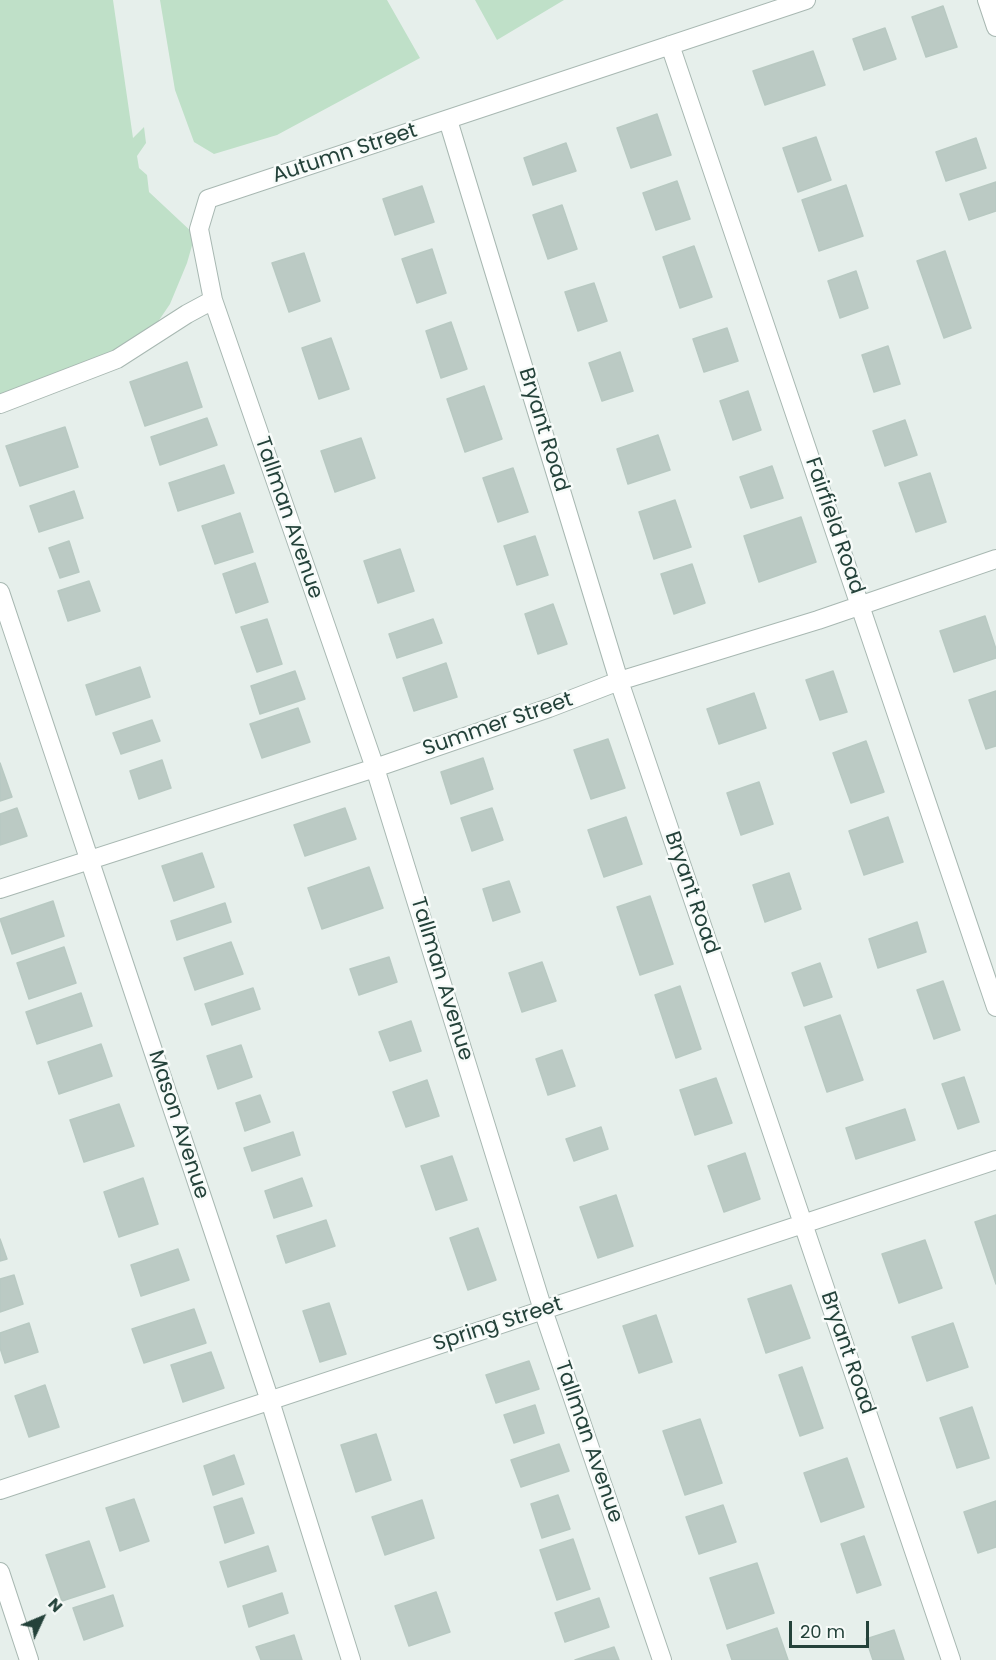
<!DOCTYPE html>
<html>
<head>
<meta charset="utf-8">
<style>
  body { margin:0 }
  #map { position:relative; width:996px; height:1660px; overflow:hidden; background:#e6efeb; font-family:Poppins,sans-serif }
  canvas { display:block }
  .north { position:absolute; left:12px; top:1588px; width:60px; height:60px; -webkit-text-stroke:4px #f7fbf9; paint-order:stroke; rotate:46deg; font-size:16px; font-weight:700; line-height:24px; text-align:center; color:#24423a }
  .north::after { content:''; display:block; margin:auto; width:21px; height:27px; background:#24423a; clip-path:polygon(50% 0,100% 100%,50% 72%,0 100%) }
  .scale { position:absolute; left:789px; top:1621px; width:80px; height:27px; box-sizing:border-box; border:3px solid #24423a; border-top:0; padding-left:8px; font-size:18px; line-height:21px; white-space:nowrap; color:#24423a; -webkit-text-stroke:4px #f7fbf9; paint-order:stroke }
</style>
</head>
<body>
<div id="map">
<canvas width="996" height="1660"></canvas>
<div class="north">N</div>
<div class="scale">20 m</div>
</div>
<script>
const g = document.querySelector('canvas').getContext('2d');
g.lineJoin = 'round';
function paint(path, color) {
  g.fillStyle = color;
  g.fill(path, 'evenodd');
}
function toPath(rows) {
  const path = new Path2D();
  for (const r of rows) {
    path.moveTo(r[0], r[1]);
    for (let i = 2; i < r.length; i += 2) path.lineTo(r[i], r[i + 1]);
  }
  return path;
}
function trace(path, color, width, dash) {
  g.strokeStyle = color;
  g.lineWidth = width;
  g.lineCap = dash ? 'butt' : 'round';
  g.setLineDash(dash || []);
  g.stroke(path);
}
function write(font, color, halo, rows, align = 'center') {
  g.font = font + ' Poppins,sans-serif';
  g.lineWidth = 5;
  g.setLineDash([]);
  g.textBaseline = 'middle';
  g.strokeStyle = halo;
  g.fillStyle = color;
  for (const [text, x, y, turn = 0] of rows) {
    g.save();
    g.translate(x, y);
    g.rotate((+turn || 0) * Math.PI / 180);
    g.textAlign = isNaN(turn) ? turn : align;
    if (halo) g.strokeText(text, 0, 0);
    g.fillText(text, 0, 0);
    g.restore();
  }
}
paint(toPath([
  [0,0,113,0,133,138,144,127,146,143,137,156,139,168,147,175,149,192,195,235,187,263,170,304,151,332,0,409],
  [160,0,387,0,420,58,277,135,214,154,194,142,175,90],
  [475,0,564,0,497,40]
]), '#bfe0c8');
const building = toPath([
  [943,6,957,47,926,57,912,17,943,6],
  [885,28,896,59,864,70,853,39,885,28],
  [813,51,825,85,765,105,753,71,813,51],
  [657,114,671,155,631,168,617,128,657,114],
  [816,137,831,180,798,192,783,148,816,137],
  [976,138,986,168,946,181,936,152,976,138],
  [566,143,576,171,533,185,524,158,566,143],
  [677,181,690,219,656,230,643,193,677,181],
  [996,182,996,211,969,220,960,194,996,182],
  [846,185,863,236,819,251,802,200,846,185],
  [422,186,434,222,395,235,383,199,422,186],
  [562,205,577,249,548,259,533,215,562,205],
  [694,246,712,297,680,308,663,257,694,246],
  [432,249,446,293,417,303,402,259,432,249],
  [945,251,971,328,944,338,917,261,945,251],
  [304,253,320,301,289,312,272,263,304,253],
  [856,271,868,308,840,318,828,281,856,271],
  [594,283,607,321,578,331,565,292,594,283],
  [451,322,467,369,441,378,426,331,451,322],
  [727,328,738,361,704,372,693,339,727,328],
  [331,338,349,389,319,399,302,348,331,338],
  [888,346,900,384,874,392,862,355,888,346],
  [620,352,633,391,602,401,589,363,620,352],
  [187,362,202,407,145,426,130,382,187,362],
  [484,386,502,439,465,452,447,399,484,386],
  [748,391,761,430,733,440,720,401,748,391],
  [207,418,217,445,160,465,151,437,207,418],
  [905,420,917,455,885,466,873,431,905,420],
  [65,427,78,467,20,486,6,446,65,427],
  [658,435,670,470,628,484,617,449,658,435],
  [361,438,375,478,335,492,321,451,361,438],
  [224,465,234,493,178,511,169,483,224,465],
  [772,466,783,498,751,508,740,477,772,466],
  [513,468,528,512,498,522,483,478,513,468],
  [930,473,946,522,916,532,899,483,930,473],
  [74,491,83,518,39,532,30,506,74,491],
  [675,500,691,547,654,559,639,512,675,500],
  [240,513,253,552,215,564,202,526,240,513],
  [801,517,816,562,759,582,744,536,801,517],
  [535,536,548,575,517,585,504,546,535,536],
  [69,541,79,572,60,578,49,548,69,541],
  [400,549,414,591,378,603,364,561,400,549],
  [255,563,268,602,236,613,223,574,255,563],
  [692,564,705,603,674,614,661,574,692,564],
  [89,581,100,611,68,621,58,591,89,581],
  [553,604,567,644,538,654,525,614,553,604],
  [985,616,996,649,996,658,954,672,940,631,985,616],
  [267,619,282,664,257,672,241,627,267,619],
  [433,619,442,643,397,658,389,634,433,619],
  [446,663,457,697,414,711,403,678,446,663],
  [140,667,150,697,96,715,86,685,140,667],
  [295,671,305,699,260,714,251,686,295,671],
  [833,671,847,712,820,720,806,680,833,671],
  [996,691,996,746,986,749,969,700,996,691],
  [754,693,766,728,719,744,707,709,754,693],
  [298,708,310,742,262,758,250,724,298,708],
  [152,720,160,741,121,754,113,733,152,720],
  [608,739,625,788,591,799,574,750,608,739],
  [866,741,884,792,851,803,833,753,866,741],
  [483,758,493,789,451,804,441,772,483,758],
  [162,760,171,788,139,799,130,771,162,760],
  [0,763,12,797,0,801,0,763],
  [759,782,773,824,741,835,727,793,759,782],
  [17,808,27,836,0,845,0,814,17,808],
  [345,808,356,839,305,856,294,825,345,808],
  [492,808,503,840,472,851,461,818,492,808],
  [626,817,642,864,604,877,588,830,626,817],
  [888,817,903,862,864,875,849,831,888,817],
  [202,853,214,887,174,901,162,866,202,853],
  [369,867,383,908,322,929,308,888,369,867],
  [789,873,801,909,765,922,753,885,789,873],
  [509,881,520,912,493,921,483,889,509,881],
  [650,896,673,964,640,975,617,907,650,896],
  [53,901,64,936,12,954,0,919,53,901],
  [225,903,231,922,177,940,171,921,225,903],
  [917,922,926,952,878,968,869,939,917,922],
  [231,942,243,974,195,990,184,958,231,942],
  [64,947,76,983,29,999,17,963,64,947],
  [389,957,397,982,359,995,350,969,389,957],
  [542,962,556,1001,522,1012,509,973,542,962],
  [820,963,832,997,804,1006,792,973,820,963],
  [943,981,960,1030,934,1039,917,990,943,981],
  [680,986,701,1049,676,1058,655,995,680,986],
  [253,988,260,1009,212,1025,205,1004,253,988],
  [81,993,92,1026,37,1044,26,1012,81,993],
  [840,1015,863,1080,827,1092,805,1027,840,1015],
  [411,1021,421,1051,390,1061,379,1032,411,1021],
  [101,1044,112,1076,59,1094,48,1062,101,1044],
  [241,1045,252,1077,218,1089,207,1056,241,1045],
  [562,1050,575,1086,548,1095,536,1059,562,1050],
  [964,1077,979,1122,958,1129,942,1084,964,1077],
  [716,1078,732,1123,695,1135,680,1090,716,1078],
  [427,1080,439,1116,406,1127,393,1092,427,1080],
  [260,1095,270,1122,245,1131,236,1103,260,1095],
  [119,1104,134,1146,84,1162,70,1120,119,1104],
  [905,1109,915,1140,856,1159,846,1128,905,1109],
  [601,1127,608,1149,574,1161,566,1139,601,1127],
  [293,1132,300,1155,252,1171,244,1148,293,1132],
  [745,1153,760,1199,724,1212,708,1166,745,1153],
  [452,1156,467,1200,436,1210,421,1166,452,1156],
  [143,1178,158,1224,119,1237,104,1192,143,1178],
  [302,1178,312,1206,274,1218,265,1191,302,1178],
  [616,1195,633,1246,598,1258,580,1207,616,1195],
  [996,1215,996,1284,975,1222,996,1215],
  [326,1220,335,1246,286,1263,277,1236,326,1220],
  [478,1228,496,1280,468,1290,450,1238,478,1228],
  [0,1239,7,1259,0,1261,0,1239],
  [925,1240,942,1288,899,1303,882,1254,925,1240],
  [178,1249,189,1280,141,1296,131,1265,178,1249],
  [14,1275,23,1304,0,1312,0,1279,14,1275],
  [791,1285,810,1338,766,1353,748,1299,791,1285],
  [329,1303,346,1354,320,1362,303,1311,329,1303],
  [194,1309,206,1343,144,1363,132,1329,194,1309],
  [656,1315,672,1362,639,1373,623,1326,656,1315],
  [29,1323,38,1352,5,1363,0,1348,0,1333,29,1323],
  [953,1323,968,1367,927,1381,912,1337,953,1323],
  [211,1352,224,1388,183,1402,171,1365,211,1352],
  [529,1361,539,1389,496,1403,486,1375,529,1361],
  [802,1367,823,1428,800,1436,779,1375,802,1367],
  [45,1385,59,1427,29,1437,15,1396,45,1385],
  [535,1405,544,1433,514,1443,504,1415,535,1405],
  [972,1407,989,1458,957,1468,940,1418,972,1407],
  [700,1419,722,1483,685,1495,663,1431,700,1419],
  [376,1434,391,1480,356,1492,341,1445,376,1434],
  [559,1444,569,1471,521,1487,511,1460,559,1444],
  [234,1455,244,1484,213,1495,204,1466,234,1455],
  [847,1458,864,1507,821,1522,804,1473,847,1458],
  [558,1495,570,1529,542,1538,531,1504,558,1495],
  [242,1498,254,1533,225,1543,214,1507,242,1498],
  [134,1499,149,1541,120,1551,106,1508,134,1499],
  [422,1500,434,1538,385,1555,372,1517,422,1500],
  [996,1501,996,1547,978,1553,964,1512,996,1501],
  [723,1505,736,1542,699,1554,686,1517,723,1505],
  [864,1536,881,1585,857,1593,841,1544,864,1536],
  [573,1539,590,1589,557,1600,540,1550,573,1539],
  [89,1541,105,1587,62,1601,46,1555,89,1541],
  [268,1546,276,1571,228,1587,220,1562,268,1546],
  [757,1563,774,1613,727,1629,710,1578,757,1563],
  [436,1592,450,1632,409,1646,395,1606,436,1592],
  [282,1593,288,1613,249,1627,243,1606,282,1593],
  [113,1595,123,1626,84,1640,73,1608,113,1595],
  [599,1598,609,1627,565,1642,555,1613,599,1598],
  [777,1628,788,1660,732,1660,727,1645,777,1628],
  [894,1630,904,1660,873,1660,866,1639,894,1630],
  [294,1635,302,1660,261,1660,256,1647,294,1635],
  [614,1647,619,1660,575,1660,614,1647]
]);
paint(building, '#bbcac4');
trace(building, '#b8c9c2', 1.5);
const minor = toPath([
  [987,0,996,27],
  [670,45,996,1007],
  [448,120,619,681,951,1660],
  [213,300,375,768,543,1310,662,1660],
  [0,404,117,359,187,314,213,300,199,229,208,199,806,0],
  [0,592,270,1401,351,1660],
  [0,889,375,768,549,708,619,681,818,620,996,559],
  [0,1490,996,1160],
  [0,1572,29,1660]
]);
trace(minor, '#a8b8b2', 20);
trace(minor, '#fff', 18);
write('21px', '#24423a', '#f7fbf9', [
  ["Autumn Street",345,154,-18],
  ["Bryant Road",543,430,73],
  ["Tallman Avenue",288,518,71],
  ["Fairfield Road",834,526,71],
  ["Summer Street",498,725,-19],
  ["Bryant Road",691,893,71],
  ["Tallman Avenue",441,979,73],
  ["Mason Avenue",178,1125,72],
  ["Spring Street",498,1325,-18],
  ["Bryant Road",847,1353,71],
  ["Tallman Avenue",588,1442,71]
]);
</script>
</body>
</html>
